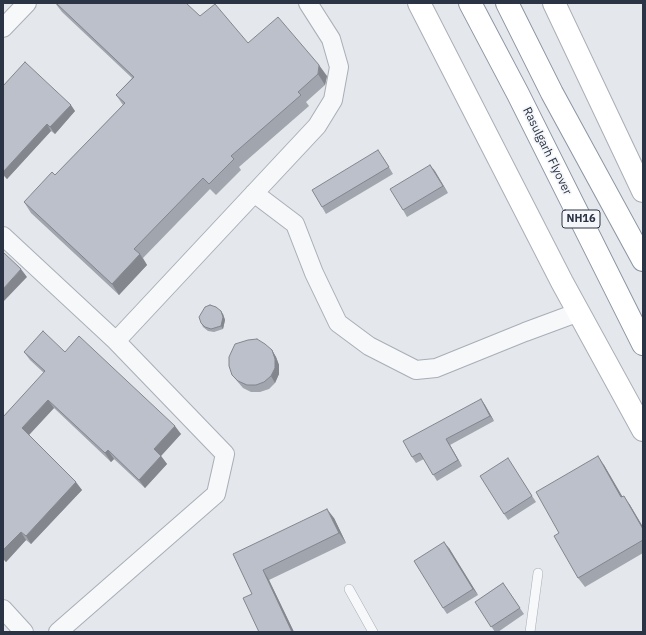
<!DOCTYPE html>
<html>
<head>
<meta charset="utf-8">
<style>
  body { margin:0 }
  #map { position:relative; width:646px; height:635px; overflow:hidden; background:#e4e7ec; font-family:"IBM Plex Sans",sans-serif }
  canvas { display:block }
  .frame { position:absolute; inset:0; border:4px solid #2b3445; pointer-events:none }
</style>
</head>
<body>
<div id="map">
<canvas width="646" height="635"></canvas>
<div class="frame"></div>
</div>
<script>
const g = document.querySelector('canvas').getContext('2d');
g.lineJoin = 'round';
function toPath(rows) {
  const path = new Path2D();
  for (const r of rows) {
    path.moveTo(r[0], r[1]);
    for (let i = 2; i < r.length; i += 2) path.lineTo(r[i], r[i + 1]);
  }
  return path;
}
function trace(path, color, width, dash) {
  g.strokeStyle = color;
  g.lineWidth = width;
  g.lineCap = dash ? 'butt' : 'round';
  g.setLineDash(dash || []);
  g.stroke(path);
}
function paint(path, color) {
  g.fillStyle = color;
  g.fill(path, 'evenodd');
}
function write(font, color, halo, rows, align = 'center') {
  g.font = font + ' "IBM Plex Sans",sans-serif';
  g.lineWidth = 3.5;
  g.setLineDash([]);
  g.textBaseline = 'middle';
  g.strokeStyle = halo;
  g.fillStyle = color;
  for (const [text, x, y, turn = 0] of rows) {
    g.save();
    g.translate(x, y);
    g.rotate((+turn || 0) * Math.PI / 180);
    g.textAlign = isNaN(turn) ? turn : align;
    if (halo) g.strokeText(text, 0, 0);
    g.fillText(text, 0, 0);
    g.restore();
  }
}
const lane = toPath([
  [349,589,373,632],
  [530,632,538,573]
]);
const street = toPath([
  [3,28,27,3],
  [254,193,295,224,314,273,338,323,369,346,416,370,436,368,525,332,579,312],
  [3,236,116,341,317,126,333,100,339,67,331,39,308,3],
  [3,609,24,632],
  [58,632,216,494,225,454,116,341]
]);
const secondary = toPath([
  [419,3,562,282,643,430],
  [554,3,643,191]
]);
const highway = toPath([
  [470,3,518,94,643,344],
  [507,3,552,93,643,260]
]);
trace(lane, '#a9aeb7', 10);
trace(street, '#a9aeb7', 20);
trace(secondary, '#a9aeb7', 24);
trace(highway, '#8b94a3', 24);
trace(lane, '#f7f8fa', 9);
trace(street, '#f7f8fa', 18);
trace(secondary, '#fff', 22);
trace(highway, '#fff', 22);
paint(toPath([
  [55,3,200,16,248,43,327,76,325,85,306,102,309,106,239,167,241,170,216,195,210,189,143,258,147,265,119,295,31,213,24,202,55,175,123,105,116,95,132,78,62,12],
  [3,86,75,111,55,134,51,131,7,179,3,175],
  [383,157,393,174,326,214,322,207],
  [430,165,448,193,407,217,403,210],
  [223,314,225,320,223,329,214,332,208,331,203,327,201,323],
  [272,350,276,357,279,365,279,374,275,383,269,389,260,392,251,392,243,388,237,381,232,375],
  [24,352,65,352,181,434,161,456,167,464,145,488,114,459,111,462,54,408,29,435,82,490,31,544,26,540,6,562,3,559,3,417,44,373,30,360],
  [481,399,485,405,494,421,450,445,462,466,437,481,424,459,416,463,412,457],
  [512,465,536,502,508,520,504,514],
  [604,465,622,497,630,505,643,527,643,553,585,587,578,578,559,533],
  [334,518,346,543,269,580,294,632,259,632,252,594,233,554],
  [449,548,478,595,447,614,443,608],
  [503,583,524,614,498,632,495,632,475,602]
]), '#a1a5ae');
paint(toPath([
  [319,65,327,76,325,85,318,74],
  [71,105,75,111,55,134,50,127],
  [47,124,51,131,7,179,3,174,3,172],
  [430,165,435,171,448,193,443,186],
  [140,254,147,265,119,295,112,284],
  [21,269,27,277,3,302,3,289],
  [221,311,223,314,225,320,223,329,221,326],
  [272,350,276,357,279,365,279,374,275,383,271,376],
  [481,399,485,405,494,421,490,416],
  [48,400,54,408,28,436,22,428],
  [175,426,181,434,160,457,154,449],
  [446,439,450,445,462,466,458,460],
  [108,450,114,459,111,462,105,453],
  [161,456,167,464,145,488,139,480],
  [598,456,604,465,628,506,621,497],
  [76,482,82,490,31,544,26,536],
  [624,496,630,505,643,527,643,529],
  [327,509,334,518,346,543,339,533],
  [21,532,26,540,6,562,3,558,3,550],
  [444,542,449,548,478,595,473,589],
  [263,570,269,580,294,632,292,632]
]), '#83868d');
const building = toPath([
  [56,3,186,3,200,16,215,4,248,43,278,17,319,65,318,74,298,92,301,95,231,156,234,159,209,184,203,178,134,249,140,254,112,284,24,202,52,172,55,175,125,103,116,95,134,77,56,3],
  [25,62,71,105,50,127,47,124,3,172,3,86,25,62],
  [378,150,389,167,322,207,312,190,378,150],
  [430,165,443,186,403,210,390,189,430,165],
  [3,252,21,269,3,289,3,252],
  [210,305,216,307,221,311,223,317,221,326,211,329,205,327,201,323,199,317,205,307,210,305],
  [43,331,65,352,79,336,175,426,154,449,161,456,139,480,108,450,105,453,48,400,22,428,76,482,26,536,21,532,3,550,3,417,45,371,24,352,43,331],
  [257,339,265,344,272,350,275,359,275,368,271,376,264,382,256,385,247,385,238,381,232,375,229,366,229,357,235,344,248,340,257,339],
  [481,399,490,416,446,439,458,460,433,475,420,453,412,457,403,441,481,399],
  [598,456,621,497,624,496,643,529,643,540,578,578,554,536,559,533,536,492,598,456],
  [508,458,532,496,504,514,480,476,508,458],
  [327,509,339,533,263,570,292,632,259,632,243,598,252,594,233,554,327,509],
  [444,542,473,589,443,608,414,561,444,542],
  [503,583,520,608,491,627,475,602,503,583]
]);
paint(building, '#bbc0ca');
trace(building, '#83868d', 1);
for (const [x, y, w] of [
  [581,219,38]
]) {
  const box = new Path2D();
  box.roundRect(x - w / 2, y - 9, w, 18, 3);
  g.fillStyle = '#f4f6f9';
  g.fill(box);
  trace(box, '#2b3445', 1);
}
write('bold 11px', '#2b3445', null, [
  ["NH16",581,219]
]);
write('12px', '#2b3445', '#f4f6f9', [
  ["Rasulgarh Flyover",547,151,64]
]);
</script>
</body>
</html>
